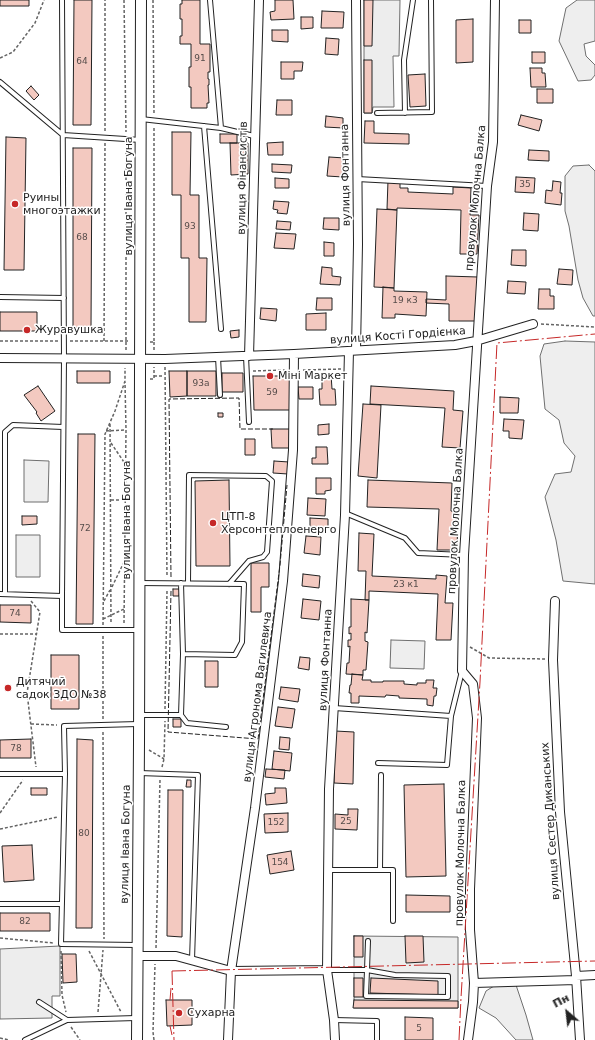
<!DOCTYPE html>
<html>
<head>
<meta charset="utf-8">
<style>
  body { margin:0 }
  #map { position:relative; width:595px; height:1040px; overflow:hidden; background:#fff; font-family:"DejaVu Sans",sans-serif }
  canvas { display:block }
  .north { position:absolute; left:547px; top:992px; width:40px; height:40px; -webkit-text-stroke:3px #fff; paint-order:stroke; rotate:332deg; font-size:11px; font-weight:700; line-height:16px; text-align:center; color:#222 }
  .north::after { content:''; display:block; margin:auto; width:14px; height:18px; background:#222; clip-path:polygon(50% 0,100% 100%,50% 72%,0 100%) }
</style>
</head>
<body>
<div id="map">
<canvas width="595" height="1040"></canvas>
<div class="north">Пн</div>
</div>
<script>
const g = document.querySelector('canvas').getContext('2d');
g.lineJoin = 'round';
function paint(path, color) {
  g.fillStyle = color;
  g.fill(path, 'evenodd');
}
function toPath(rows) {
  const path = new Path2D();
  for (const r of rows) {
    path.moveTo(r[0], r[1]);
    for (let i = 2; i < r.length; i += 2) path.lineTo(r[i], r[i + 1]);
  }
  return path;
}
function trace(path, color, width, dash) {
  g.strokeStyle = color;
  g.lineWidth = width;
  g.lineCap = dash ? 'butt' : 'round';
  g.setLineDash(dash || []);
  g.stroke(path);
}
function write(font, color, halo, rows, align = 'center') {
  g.font = font + ' "DejaVu Sans",sans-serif';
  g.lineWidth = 3;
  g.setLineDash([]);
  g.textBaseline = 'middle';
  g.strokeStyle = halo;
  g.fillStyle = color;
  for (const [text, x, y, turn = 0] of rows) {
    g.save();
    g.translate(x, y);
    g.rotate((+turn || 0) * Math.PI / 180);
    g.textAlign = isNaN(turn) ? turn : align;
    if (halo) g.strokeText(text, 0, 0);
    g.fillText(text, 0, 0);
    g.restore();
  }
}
const green = toPath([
  [577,0,595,0,595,41,584,44,586,56,595,65,595,75,591,80,578,81,559,41,566,8,577,0],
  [589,165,595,171,595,316,593,316,583,298,578,280,569,226,565,211,565,176,573,166,589,165],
  [565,341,595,342,595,584,563,581,556,540,545,497,555,474,571,472,575,456,564,443,559,420,545,409,540,356,544,344,565,341],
  [24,460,49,461,48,502,24,502,24,460],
  [16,535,40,535,40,577,16,577,16,535],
  [391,640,425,641,424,669,390,668,391,640],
  [516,985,526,1015,533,1040,516,1040,496,1018,479,1008,486,991,494,986,516,985]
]);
paint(green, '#eee');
trace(green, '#6f6f6f', 1);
const parking = toPath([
  [364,0,400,0,399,56,393,56,394,107,373,107,372,113,364,113,364,0],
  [354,936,458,937,458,1008,354,1008,354,936],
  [60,946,60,996,52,996,52,1018,0,1019,0,949,60,946]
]);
paint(parking, '#ededed');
trace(parking, '#6f6f6f', 1);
const building = toPath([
  [0,0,29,0,29,6,0,6,0,0],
  [74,0,92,0,91,125,73,125,74,0],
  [182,0,200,0,200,44,210,44,210,72,208,72,208,79,209,79,209,85,208,85,209,103,207,103,207,108,191,108,191,87,189,87,189,67,191,67,191,44,180,44,180,36,182,36,182,19,180,19,180,4,182,4,182,0],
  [275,0,293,0,294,19,271,20,270,12,275,11,275,0],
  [364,0,373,0,372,46,364,46,364,0],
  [322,11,344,12,343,28,321,28,322,11],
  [301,17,313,17,313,28,301,29,301,17],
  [473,19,473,62,456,63,456,20,473,19],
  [519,20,531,20,531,33,519,33,519,20],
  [272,30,288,30,288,42,272,41,272,30],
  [326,38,339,39,338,55,325,54,326,38],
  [532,52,545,52,545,63,532,63,532,52],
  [364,60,372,60,372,113,364,113,364,60],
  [281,62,303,62,302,71,294,71,294,79,281,79,281,62],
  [530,68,542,68,542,73,545,73,546,87,531,87,530,68],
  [425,74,426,106,410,107,408,75,425,74],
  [31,86,39,95,34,100,26,91,31,86],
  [537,89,553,89,553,103,537,103,537,89],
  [277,100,292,100,292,115,276,115,277,100],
  [521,115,542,120,539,131,518,125,521,115],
  [326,116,343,118,343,128,325,127,326,116],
  [365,121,374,121,374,133,409,134,409,144,364,143,365,121],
  [172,132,191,132,190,195,199,195,199,258,207,258,206,322,189,322,189,258,181,258,181,195,172,195,172,132],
  [220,134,237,134,237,143,220,143,220,134],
  [6,137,26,138,24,270,4,270,6,137],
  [283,142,283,155,268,155,267,143,283,142],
  [230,143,248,143,248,174,231,175,230,143],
  [73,148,92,148,91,328,73,328,73,148],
  [529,150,549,151,549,161,528,160,529,150],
  [329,157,345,158,343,177,327,176,329,157],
  [272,164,292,165,291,173,272,172,272,164],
  [516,177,535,178,534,193,515,192,516,177],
  [275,178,289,179,289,188,275,188,275,178],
  [388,181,400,182,400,188,408,188,408,192,453,194,453,187,471,188,470,215,479,215,477,254,460,254,461,210,397,208,397,210,387,209,388,181],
  [553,181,561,182,560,193,562,193,561,205,545,203,546,190,552,191,553,181],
  [274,201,289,202,287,214,277,213,278,210,273,209,274,201],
  [377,209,397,210,394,288,374,287,377,209],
  [524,213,539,214,538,231,523,230,524,213],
  [324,218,339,218,339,230,323,229,324,218],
  [277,221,291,222,290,230,276,229,277,221],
  [276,233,296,234,294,249,274,248,276,233],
  [324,242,334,243,334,256,324,256,324,242],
  [512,250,526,250,526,266,511,265,512,250],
  [322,267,332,268,332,276,341,277,340,285,320,284,322,267],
  [559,269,573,270,572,285,557,284,559,269],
  [446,276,478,277,477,321,449,321,449,304,426,303,426,299,446,300,446,276],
  [508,281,526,282,525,294,507,293,508,281],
  [383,287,394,288,394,291,427,292,426,316,395,314,395,318,382,318,383,287],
  [539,289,550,289,550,296,554,296,554,309,538,309,539,289],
  [317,298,332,298,332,310,316,310,317,298],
  [261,308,277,309,276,321,260,319,261,308],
  [0,312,37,312,37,331,0,331,0,312],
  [326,313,326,330,306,330,306,314,326,313],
  [239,330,239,337,231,338,230,331,239,330],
  [77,371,110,371,110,383,77,383,77,371],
  [169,371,187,371,187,396,170,397,169,371],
  [187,371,216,371,216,396,187,396,187,371],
  [222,373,243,373,243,392,222,392,222,373],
  [331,374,332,389,335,389,336,405,320,405,319,389,322,389,322,375,331,374],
  [253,376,291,376,292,410,254,410,253,376],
  [38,386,55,411,41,421,36,413,37,412,24,395,38,386],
  [371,386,454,391,453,410,463,411,460,448,442,447,445,408,370,404,371,386],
  [298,387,313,387,313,399,299,399,298,387],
  [500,397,519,398,518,413,500,413,500,397],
  [363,404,381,405,377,478,358,476,363,404],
  [218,413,223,413,223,417,218,417,218,413],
  [504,419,524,420,522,439,509,438,509,431,503,431,504,419],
  [329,424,329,434,318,435,318,425,329,424],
  [271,429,290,429,290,448,272,448,271,429],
  [78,434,95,434,93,624,76,624,78,434],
  [245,439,255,439,255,455,245,455,245,439],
  [316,447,327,447,328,464,312,464,312,458,316,458,316,447],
  [274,461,289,462,288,474,273,473,274,461],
  [316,478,331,478,331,490,325,491,325,494,316,494,316,478],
  [229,480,230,566,196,566,195,481,229,480],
  [368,480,452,483,451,511,458,512,457,550,437,550,439,509,367,507,368,480],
  [308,498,326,499,325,516,307,515,308,498],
  [22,516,37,516,37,524,22,525,22,516],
  [310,518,328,519,328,528,310,527,310,518],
  [359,533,374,534,372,576,436,579,436,575,447,576,445,603,453,603,451,640,436,640,438,594,369,591,369,600,365,600,366,571,358,571,359,533],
  [306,536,321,537,320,555,304,553,306,536],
  [251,563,269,563,269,587,261,587,261,612,251,612,251,563],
  [303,574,320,576,319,588,302,586,303,574],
  [173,589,180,589,179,596,173,596,173,589],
  [303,599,321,601,319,620,301,618,303,599],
  [351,599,369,600,367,633,365,632,365,641,368,642,366,670,363,670,363,675,346,674,347,663,349,663,350,646,348,647,348,640,351,640,351,633,349,634,349,627,351,627,351,599],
  [0,605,31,605,31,623,0,622,0,605],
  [51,655,79,655,79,709,51,709,51,655],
  [300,657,310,658,309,670,298,668,300,657],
  [205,661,218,661,218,687,205,687,205,661],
  [352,674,363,675,362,680,371,680,371,682,383,682,383,681,404,681,404,684,417,685,417,683,426,683,426,680,434,680,433,688,437,688,436,696,434,696,433,706,427,705,427,699,399,698,399,696,386,695,385,697,359,696,359,703,351,703,351,693,349,693,350,685,351,685,352,674],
  [281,687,300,689,298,702,279,699,281,687],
  [278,707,295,709,292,728,275,726,278,707],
  [173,719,181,719,181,727,173,727,173,719],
  [335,731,354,732,353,784,334,783,335,731],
  [280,737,290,738,289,750,279,749,280,737],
  [31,739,31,758,0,758,0,740,31,739],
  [77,739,93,740,92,928,76,928,77,739],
  [274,751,292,753,290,771,272,769,274,751],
  [266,769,285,770,284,779,265,777,266,769],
  [187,780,191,780,191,787,186,787,187,780],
  [444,784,446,876,406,877,404,785,444,784],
  [31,788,47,788,47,795,31,795,31,788],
  [275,788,286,788,287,803,266,805,265,794,275,793,275,788],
  [168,790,183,790,182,937,167,936,168,790],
  [348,809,358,809,357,830,335,829,335,814,348,815,348,809],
  [288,813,288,832,265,833,264,814,288,813],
  [32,845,34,880,4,882,2,846,32,845],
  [291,851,294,870,270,874,267,855,291,851],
  [406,895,450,896,450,912,406,912,406,895],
  [0,913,50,913,50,931,0,931,0,913],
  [354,936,363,936,363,957,354,957,354,936],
  [405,936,423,936,424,962,406,963,405,936],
  [62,954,76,954,77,982,63,983,62,954],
  [354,978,363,978,363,997,354,997,354,978],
  [371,978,438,981,438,995,370,993,371,978],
  [166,1000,192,1000,192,1025,167,1026,166,1000],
  [354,1000,458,1001,458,1008,353,1008,354,1000],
  [405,1017,433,1018,433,1040,405,1040,405,1017]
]);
paint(building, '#f3c9c0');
trace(building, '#222', 1);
const service = toPath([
  [210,0,221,128],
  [0,82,63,135,141,140],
  [377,113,432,112,431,0],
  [405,113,404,60,413,0],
  [141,119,221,128,254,136],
  [204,126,221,329],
  [357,179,487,186],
  [0,297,64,298],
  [246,356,249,422],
  [218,357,220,395],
  [345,513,405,538,418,553,464,555],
  [139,583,244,584,242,642,235,655,183,654],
  [181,583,183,654,181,715,187,723,226,727],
  [188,583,189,475,266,476,272,481,267,552,263,557,249,561,229,584],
  [0,594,62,596,62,630,139,630],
  [5,594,5,432,13,425,63,427],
  [62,596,64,359,62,0],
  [334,708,451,716],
  [139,715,181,715],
  [378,763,447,765,451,716,462,671],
  [139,773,198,775,192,960],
  [0,774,65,774],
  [329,870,393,870,393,921],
  [380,870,381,775],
  [0,904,62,904],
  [137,945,61,944,65,774,64,726,138,724],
  [327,970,367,970,395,975,448,976,448,997,366,996,367,970,368,941],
  [39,1002,67,1020],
  [334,1020,377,1021,377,1040],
  [25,1040,67,1020,136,1018]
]);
const minor = toPath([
  [356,0,358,244,356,350],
  [249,356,259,0],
  [0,358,165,359,294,354,455,345,476,341,533,324],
  [555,601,553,660,560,812,576,976,580,1040],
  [137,956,176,956,231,971,327,970],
  [576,976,595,975],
  [474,983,576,980],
  [228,1040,231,971,255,808,283,581,293,450,294,354],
  [335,1040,334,1020,327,970,329,789,345,515,349,351],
  [468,1040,473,1002,474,983,470,930,470,889,477,718,473,684,462,671,464,555,487,186,493,142,495,0]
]);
const tertiary = toPath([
  [137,1040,139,743,141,0]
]);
trace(service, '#222', 6);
trace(minor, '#222', 10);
trace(tertiary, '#222', 12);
trace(toPath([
  [124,0,126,132],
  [153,0,154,114],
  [0,58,13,52,35,23,44,0],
  [105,131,105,0],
  [541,324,595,327],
  [0,341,58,341],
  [70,341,130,341],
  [104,341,105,143],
  [150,342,154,342,154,128],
  [154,342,154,350],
  [126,350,126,146],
  [165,367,167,577],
  [303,370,341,369],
  [253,371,285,370],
  [154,376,164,376],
  [150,379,154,379,154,367],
  [110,424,111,624],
  [106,431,126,430],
  [111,443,126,465],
  [111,500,125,500],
  [112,587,124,562],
  [31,601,40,612,27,693,36,767],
  [104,601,110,590],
  [103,619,124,609],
  [124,623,126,430,125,382],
  [103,625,105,434,115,411,125,381,125,368],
  [0,634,36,634],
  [103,636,103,719],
  [470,647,489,658,545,659],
  [165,709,167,591],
  [31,724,57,725],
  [103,732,104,939],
  [149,750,164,759],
  [162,767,164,759,165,721],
  [0,813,23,780],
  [0,829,58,817],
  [0,938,54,943],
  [156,948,160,780],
  [61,951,62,995,66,1012],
  [89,951,121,1012],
  [98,1012,103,950],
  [71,1027,80,1040],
  [0,1038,9,1040],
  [154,1040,153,1032,155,964]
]), '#646464', 1.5, [3, 2]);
trace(service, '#fff', 4);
trace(minor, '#fff', 8);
trace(tertiary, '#fff', 10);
trace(toPath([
  [171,577,169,399,239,398,240,429,273,429],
  [171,591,168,732,258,739,280,565,287,485]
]), '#222', 1, [5, 2]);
trace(toPath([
  [172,971,595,961],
  [172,971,174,1040],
  [170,1000,171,988],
  [170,1026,172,1035],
  [459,1040,461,998,480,682,497,343,595,334]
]), '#c62828', 1, [14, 3, 2, 3]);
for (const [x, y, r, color] of [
  [15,204,4,"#c62828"],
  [27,330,4,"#c62828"],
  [270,376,4,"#c62828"],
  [213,523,4,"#c62828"],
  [8,688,4,"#c62828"],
  [179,1013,4,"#c62828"]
]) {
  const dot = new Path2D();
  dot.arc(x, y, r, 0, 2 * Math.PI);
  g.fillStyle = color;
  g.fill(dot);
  trace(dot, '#fff', 1.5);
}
write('9px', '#564c4a', null, [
  ["91",200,59],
  ["64",82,62],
  ["35",525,185],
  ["93",190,227],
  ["68",82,238],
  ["19 к3",405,301],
  ["93а",201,384],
  ["59",272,393],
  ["72",85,529],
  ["23 к1",406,585],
  ["74",15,614],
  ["78",16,749],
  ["25",346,822],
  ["152",276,823],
  ["80",84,834],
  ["154",280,863],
  ["82",25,922],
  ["5",419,1029]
]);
write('11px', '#222', '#fff', [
  ["вулиця Фонтанна",346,175,-91],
  ["вулиця Фінансистів",243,178,-89],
  ["вулиця Івана Богуна",129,196,-90],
  ["провулок Молочна Балка",476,198,-85],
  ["вулиця Кості Гордієнка",398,336,-4],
  ["вулиця Івана Богуна",127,520,-90],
  ["провулок Молочна Балка",456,521,-87],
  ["вулиця Фонтанна",326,660,-87],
  ["вулиця Агронома Вагилевича",258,697,-83],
  ["вулиця Сестер Диканських",551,821,-94],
  ["вулиця Івана Богуна",126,844,-89],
  ["провулок Молочна Балка",461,853,-89]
]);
write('11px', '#222', '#fff', [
  ["Руины",23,198],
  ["многоэтажки",23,211],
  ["Журавушка",35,330],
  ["Міні Маркет",278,376],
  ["ЦТП-8",221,517],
  ["Херсонтеплоенерго",221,530],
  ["Дитячий",16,682],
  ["садок ЗДО №38",16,695],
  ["Сухарна",187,1013]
], 'left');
</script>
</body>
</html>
